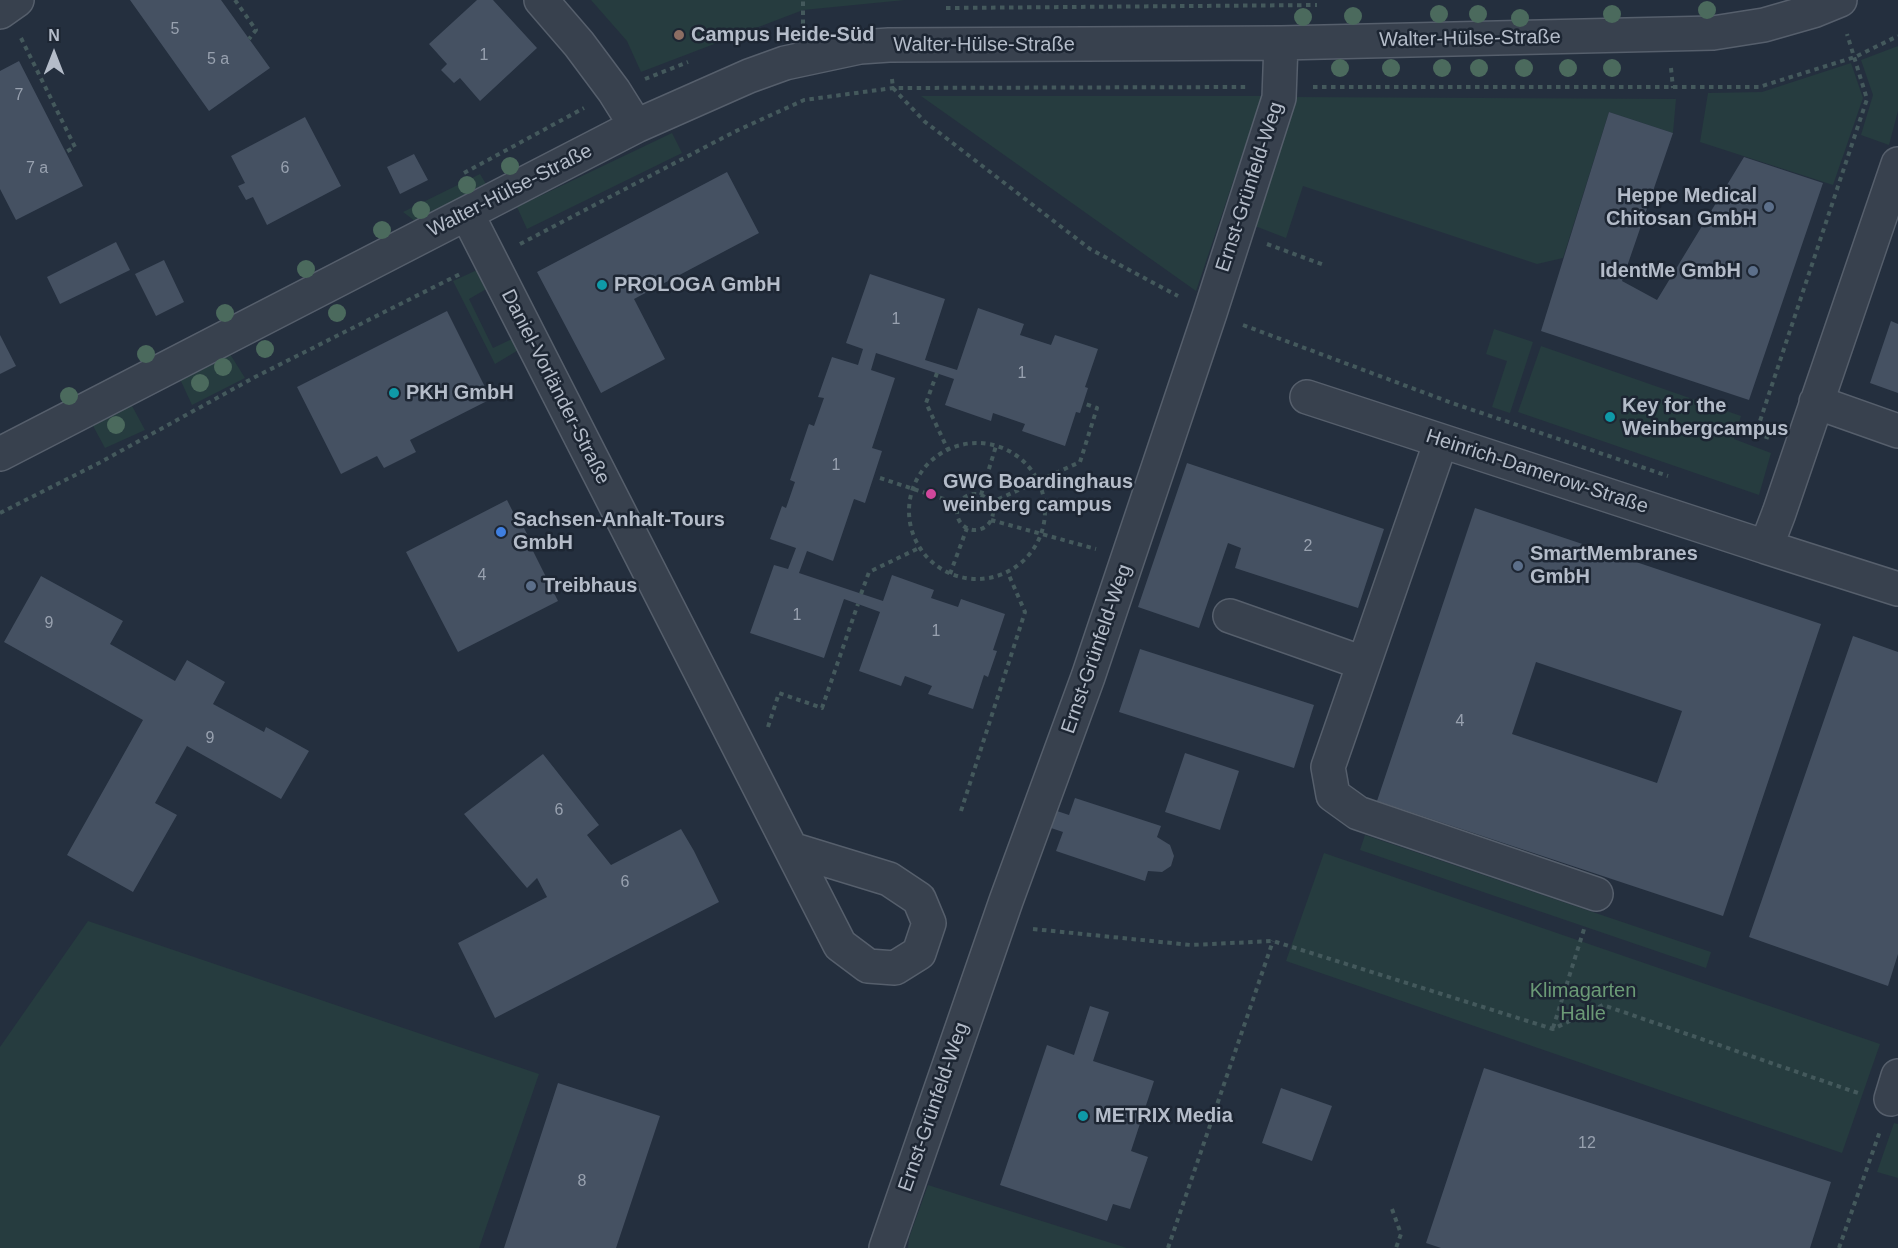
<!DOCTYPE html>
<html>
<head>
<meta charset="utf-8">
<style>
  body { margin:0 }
  #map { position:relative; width:1898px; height:1248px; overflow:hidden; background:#242f3e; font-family:Helvetica,sans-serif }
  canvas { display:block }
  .north { position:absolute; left:24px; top:24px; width:60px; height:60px; -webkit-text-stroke:4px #1d2633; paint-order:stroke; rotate:0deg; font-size:16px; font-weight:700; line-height:24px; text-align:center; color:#b4bcc9 }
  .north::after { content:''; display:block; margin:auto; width:21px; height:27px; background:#b4bcc9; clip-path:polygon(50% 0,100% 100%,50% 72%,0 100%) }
</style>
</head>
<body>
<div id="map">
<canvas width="1898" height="1248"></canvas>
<div class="north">N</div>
</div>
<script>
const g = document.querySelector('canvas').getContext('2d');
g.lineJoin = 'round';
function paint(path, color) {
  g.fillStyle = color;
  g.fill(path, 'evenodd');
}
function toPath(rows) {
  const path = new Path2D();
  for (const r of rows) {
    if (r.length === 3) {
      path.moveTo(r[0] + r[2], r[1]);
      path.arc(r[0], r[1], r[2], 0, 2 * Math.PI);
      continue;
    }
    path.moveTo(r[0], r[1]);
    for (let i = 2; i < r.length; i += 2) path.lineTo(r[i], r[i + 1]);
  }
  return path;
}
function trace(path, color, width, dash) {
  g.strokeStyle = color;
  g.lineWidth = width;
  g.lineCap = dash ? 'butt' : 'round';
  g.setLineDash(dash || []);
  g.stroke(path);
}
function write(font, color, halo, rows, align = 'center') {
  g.font = font + ' Helvetica,sans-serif';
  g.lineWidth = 5;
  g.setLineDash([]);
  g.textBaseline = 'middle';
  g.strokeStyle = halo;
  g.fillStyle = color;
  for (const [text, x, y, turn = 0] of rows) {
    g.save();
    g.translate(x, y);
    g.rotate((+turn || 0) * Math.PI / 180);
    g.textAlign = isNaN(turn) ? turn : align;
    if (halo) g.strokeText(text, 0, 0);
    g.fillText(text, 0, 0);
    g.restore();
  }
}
paint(toPath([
  [591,0,905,0,803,10,641,72,627,41],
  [1898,46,1898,111,1889,145,1861,135,1873,95,1861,60],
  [1851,63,1863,98,1833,185,1700,142,1708,93,1762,92],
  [921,96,1262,96,1196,291],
  [1293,97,1676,99,1673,133,1609,112,1563,258,1537,264,1303,186,1286,238,1255,226],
  [672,133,682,153,527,229,517,207],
  [480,174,486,184,415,221,403,212],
  [477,270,488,288,469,299,493,348,514,338,520,349,495,364,453,281],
  [1494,329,1533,342,1510,413,1492,407,1507,361,1486,354],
  [1541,346,1741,416,1734,439,1771,453,1759,495,1518,412],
  [230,354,245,378,192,405,180,379],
  [131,404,145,430,105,448,92,424],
  [1365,835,1711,952,1706,968,1360,850],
  [1324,853,1880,1044,1842,1153,1286,961],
  [88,921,539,1074,479,1248,0,1248,0,1047],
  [1894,1123,1898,1124,1898,1178,1877,1172],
  [928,1185,1127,1248,908,1248,909,1238]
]), '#263c3f');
paint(toPath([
  [130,0,221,0,270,68,209,111],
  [477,0,493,0,537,48,480,101,460,78,454,83,441,70,447,64,429,44],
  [19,61,83,186,16,220,0,189,0,71],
  [1609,112,1673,133,1622,281,1657,300,1744,157,1823,183,1749,400,1541,331],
  [305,117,341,186,267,225,253,197,246,200,238,186,245,183,231,156],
  [414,154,428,180,400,194,387,167],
  [727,172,759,233,634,299,665,359,601,393,537,272],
  [116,242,130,270,60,304,47,277],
  [164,260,184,302,156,316,135,274],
  [870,274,945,299,925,360,957,370,978,308,1024,324,1020,335,1051,345,1055,335,1098,349,1085,387,1088,388,1080,413,1076,412,1065,446,1022,431,1025,424,993,413,991,421,945,405,954,379,876,353,871,370,895,378,872,448,882,451,865,503,854,499,833,561,807,551,799,573,883,601,892,575,934,590,931,598,958,607,961,599,1005,614,993,650,997,651,988,677,984,675,973,709,928,694,932,686,905,676,901,686,859,671,880,612,858,604,844,599,824,658,750,633,774,565,788,569,796,548,770,539,782,506,786,508,795,482,790,480,809,424,814,426,824,398,818,397,832,357,858,365,863,349,846,343],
  [447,311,491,399,410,440,416,452,384,468,377,456,341,474,297,387],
  [1891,321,1898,324,1898,393,1870,383],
  [0,335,16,366,0,374],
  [1187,463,1384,529,1358,608,1235,568,1241,548,1228,543,1199,628,1138,607],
  [507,500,520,526,523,526,532,544,530,545,558,601,458,652,406,552],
  [1475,508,1821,624,1723,916,1377,801],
  [1536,662,1682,711,1657,783,1512,734],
  [41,576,123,621,110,644,175,681,187,660,225,682,213,704,264,732,266,727,309,751,281,799,187,746,155,803,177,815,133,892,67,855,143,720,4,642],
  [1853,636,1898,652,1898,954,1888,986,1749,937],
  [1140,649,1314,705,1294,768,1119,712],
  [1185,753,1239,771,1220,830,1165,812],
  [543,754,599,825,587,835,611,865,681,829,694,851,719,902,495,1018,458,943,547,897,537,878,527,888,464,814],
  [1075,798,1161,826,1157,837,1170,845,1174,856,1171,866,1162,872,1148,871,1145,881,1056,851,1063,832,1051,828,1057,811,1069,815],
  [1090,1006,1109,1012,1093,1061,1154,1081,1131,1151,1148,1157,1130,1209,1113,1204,1107,1221,1000,1185,1047,1045,1074,1055],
  [1484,1068,1831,1182,1810,1248,1441,1248,1426,1243],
  [558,1083,660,1116,616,1248,504,1248],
  [1281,1088,1332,1106,1312,1161,1262,1143]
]), '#455162');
const minor = toPath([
  [541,0,579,44,614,91,636,126],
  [0,12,17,0],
  [467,214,840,945,868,966,895,968,919,953,929,923,919,899,889,879,791,849],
  [1307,397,1766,547,1779,513,1898,164],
  [1816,402,1898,431],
  [1441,441,1328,767,1333,795,1358,813,1596,894],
  [0,454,636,126,749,76,785,63,860,47,889,45,1281,43,1713,33,1764,25,1813,11,1840,0],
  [1766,547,1898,589],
  [1230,616,1363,663],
  [1891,1099,1898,1076],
  [886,1248,1006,901,1088,677,1210,313,1279,98,1281,43]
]);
trace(minor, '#565f6c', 36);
trace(toPath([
  [235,0,256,30,249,39],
  [946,8,1317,5],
  [803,24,803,0],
  [21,38,75,147,66,152],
  [1671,68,1673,88],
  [645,79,688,62],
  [892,79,893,88,924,121,1090,249,1178,296],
  [1313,87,1759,87,1855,57,1898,36],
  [464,173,584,108],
  [520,244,734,132,804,100,893,88,1246,87],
  [1267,244,1324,265],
  [1243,325,1452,403,1668,476],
  [937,373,926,403,948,450],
  [1769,438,1756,433,1867,99,1847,34],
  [977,511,68],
  [880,478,959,504],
  [975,512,18],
  [981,495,996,446],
  [990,503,1080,462,1097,408,1083,403],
  [0,513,99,463,255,377,460,274],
  [991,520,1096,549],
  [950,574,967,528],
  [861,594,869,572,919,548],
  [768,727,779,693,822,708,858,604],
  [961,811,1025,612,1008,573],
  [1033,929,1191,945,1273,941,1553,1029,1603,1005,1858,1093],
  [1553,1028,1585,926],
  [1392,1209,1401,1234,1396,1248],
  [1168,1248,1273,941],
  [1839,1248,1880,1131]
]), '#44595c', 4, [4.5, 4.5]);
trace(minor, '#38414e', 33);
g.fillStyle = '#4b6a5d';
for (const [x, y] of [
  [1707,10],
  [1439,14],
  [1478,14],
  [1612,14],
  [1353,16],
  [1303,17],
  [1520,18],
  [1340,68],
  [1391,68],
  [1442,68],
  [1479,68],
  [1524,68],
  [1568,68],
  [1612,68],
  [510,166],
  [467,185],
  [421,210],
  [382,230],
  [306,269],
  [225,313],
  [337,313],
  [265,349],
  [146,354],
  [223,367],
  [200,383],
  [69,396],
  [116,425]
]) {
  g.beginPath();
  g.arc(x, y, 9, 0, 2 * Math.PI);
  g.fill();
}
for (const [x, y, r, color] of [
  [679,35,6,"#8d6e63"],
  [1769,207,6,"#5c6f8a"],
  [1753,271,6,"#5c6f8a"],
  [602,285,6,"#0f9aa8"],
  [394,393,6,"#0f9aa8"],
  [1610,417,6,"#0f9aa8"],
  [931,494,6,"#d1479c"],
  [501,532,6,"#3f7fe0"],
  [1518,566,6,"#5c6f8a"],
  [531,586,6,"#5c6f8a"],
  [1083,1116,6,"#0f9aa8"]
]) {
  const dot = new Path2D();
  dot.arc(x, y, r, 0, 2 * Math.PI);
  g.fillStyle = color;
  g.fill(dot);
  trace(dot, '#1d2633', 2);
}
write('16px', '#98a1af', null, [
  ["5",175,30],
  ["1",484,56],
  ["5 a",218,60],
  ["7",19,96],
  ["7 a",37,169],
  ["6",285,169],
  ["1",896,320],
  ["1",1022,374],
  ["1",836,466],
  ["2",1308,547],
  ["4",482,576],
  ["1",797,616],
  ["9",49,624],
  ["1",936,632],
  ["4",1460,722],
  ["9",210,739],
  ["6",559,811],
  ["6",625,883],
  ["12",1587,1144],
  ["8",582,1182]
]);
write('bold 20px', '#b4bcc9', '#1d2633', [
  ["Campus Heide-Süd",691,35],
  ["Heppe Medical",1757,196,"right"],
  ["Chitosan GmbH",1757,219,"right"],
  ["IdentMe GmbH",1741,271,"right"],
  ["PROLOGA GmbH",614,285],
  ["PKH GmbH",406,393],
  ["Key for the",1622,406],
  ["Weinbergcampus",1622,429],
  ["GWG Boardinghaus",943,482],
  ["weinberg campus",943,505],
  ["Sachsen-Anhalt-Tours",513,520],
  ["GmbH",513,543],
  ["SmartMembranes",1530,554],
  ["GmbH",1530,577],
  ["Treibhaus",543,586],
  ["METRIX Media",1095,1116]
], 'left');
write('20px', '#b4bcc9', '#1d2633', [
  ["Walter-Hülse-Straße",1470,39,-1],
  ["Walter-Hülse-Straße",984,45],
  ["Ernst-Grünfeld-Weg",1250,187,-72],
  ["Walter-Hülse-Straße",510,191,-27],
  ["Daniel-Vorländer-Straße",555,387,63],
  ["Heinrich-Damerow-Straße",1537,472,18],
  ["Ernst-Grünfeld-Weg",1097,649,-71],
  ["Ernst-Grünfeld-Weg",934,1107,-71]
]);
write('20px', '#6b9a76', '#1d2633', [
  ["Klimagarten",1583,991],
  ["Halle",1583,1014]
]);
</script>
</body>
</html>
